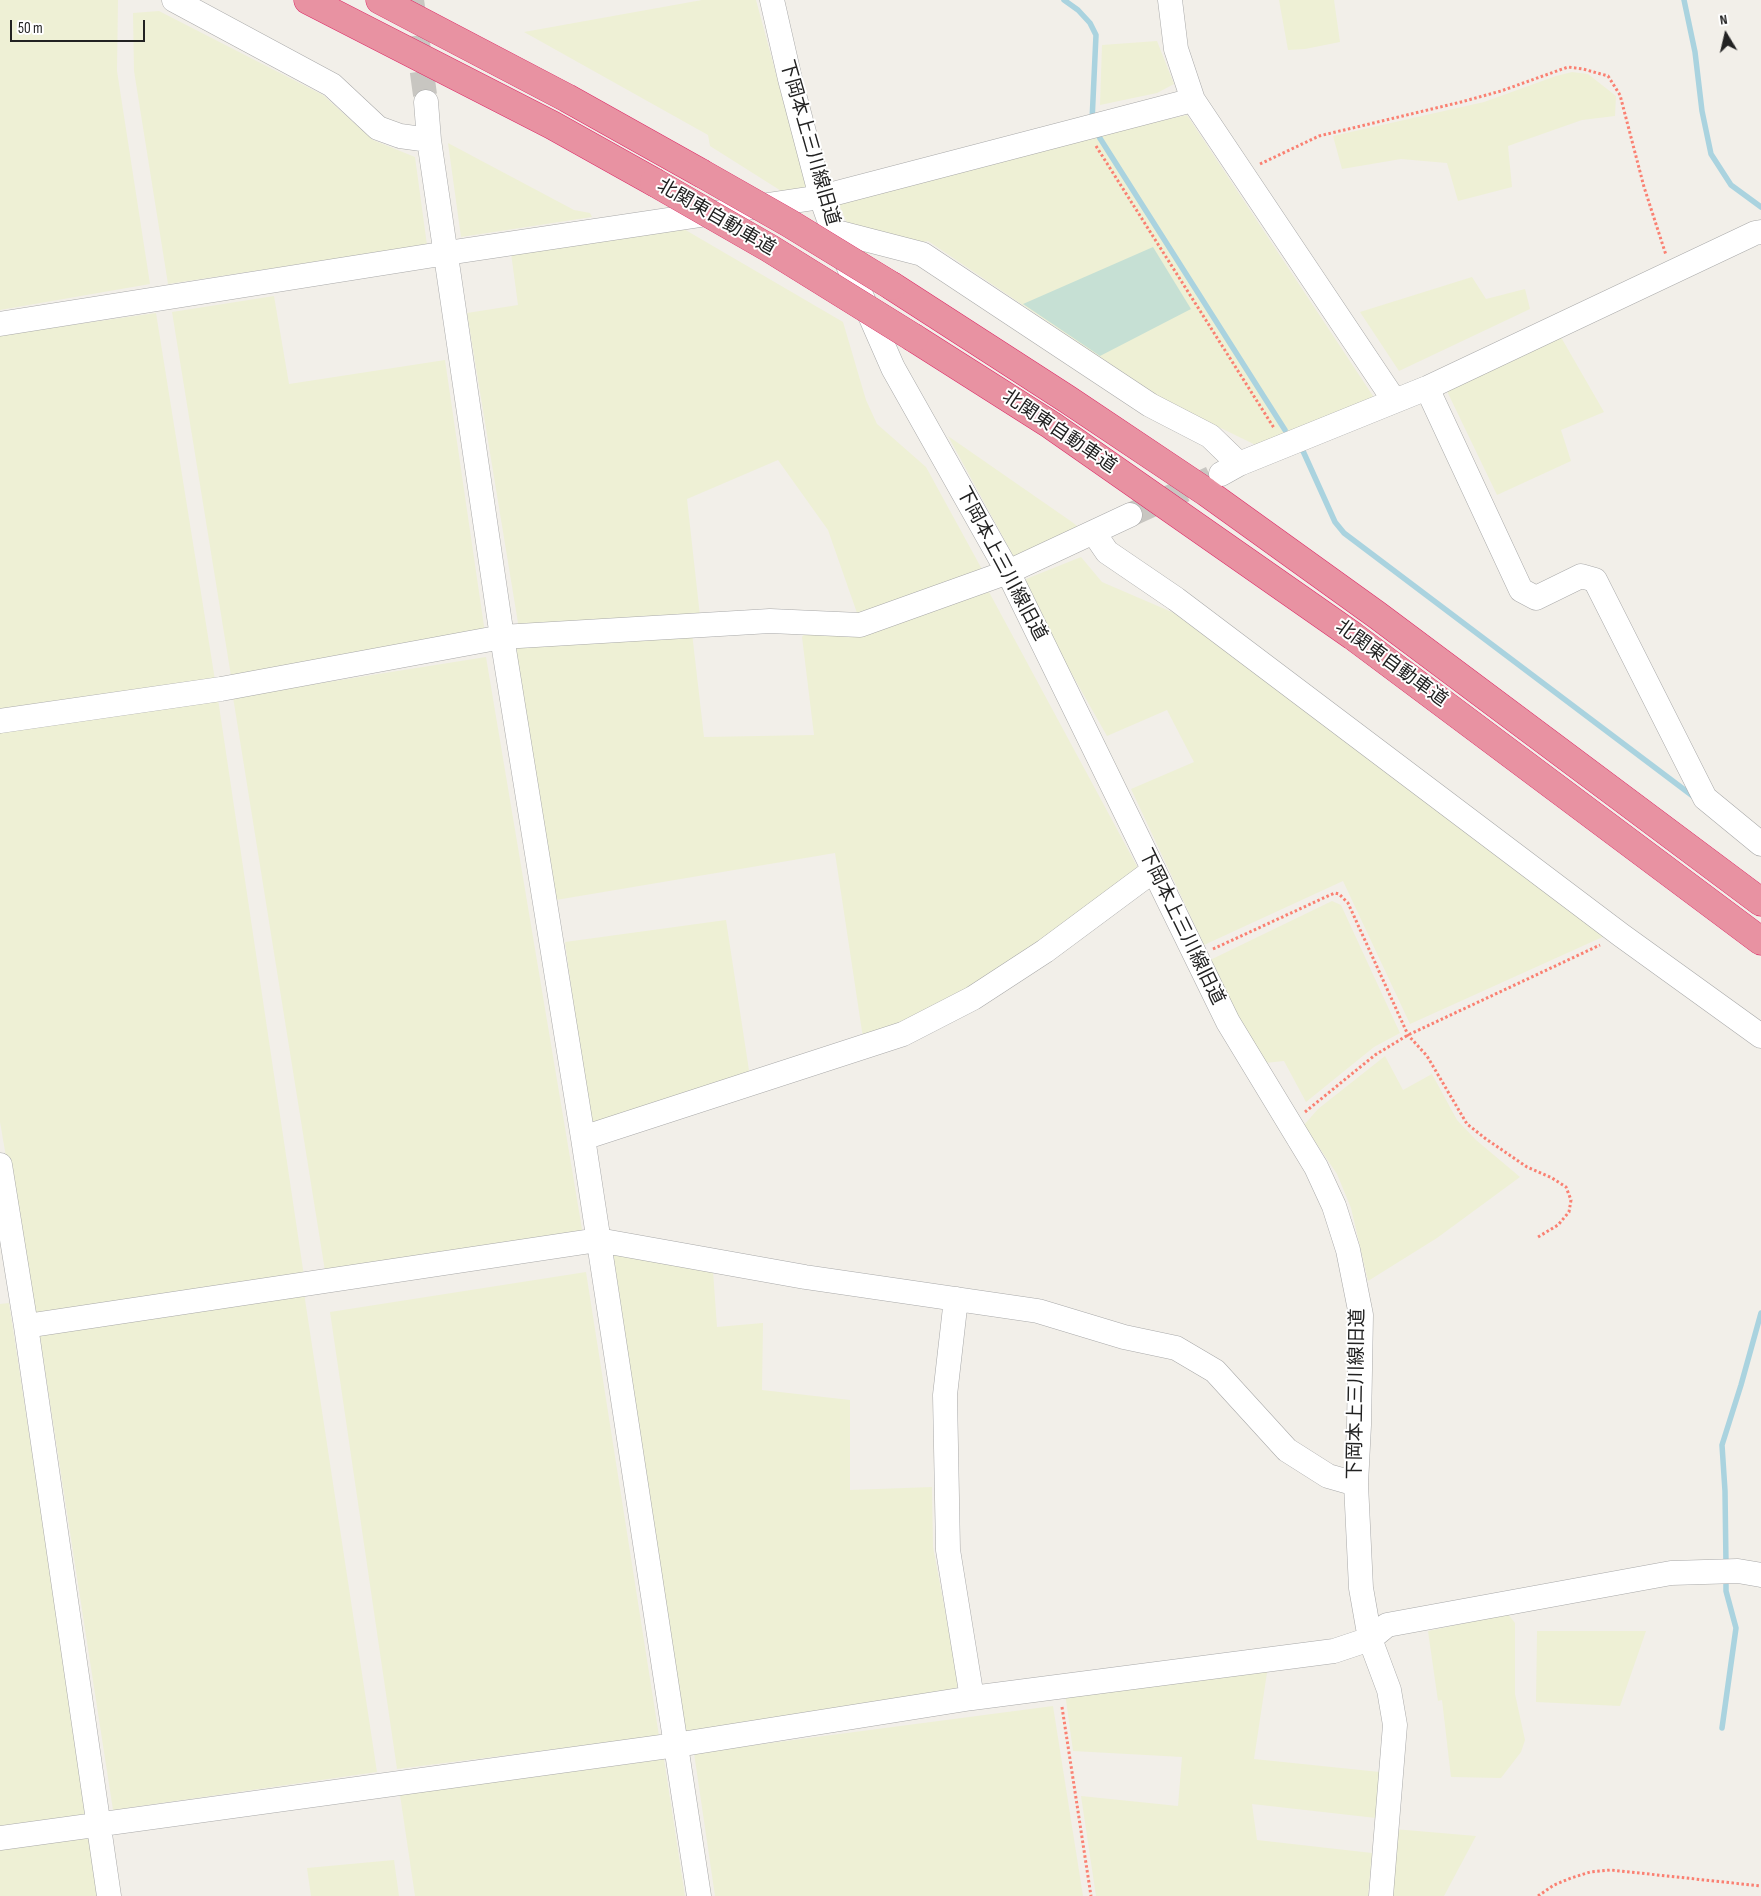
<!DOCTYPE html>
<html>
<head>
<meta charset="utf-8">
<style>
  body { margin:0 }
  #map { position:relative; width:1761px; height:1896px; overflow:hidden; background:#f2efe9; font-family:"Sofia Sans Condensed",sans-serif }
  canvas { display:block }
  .north { position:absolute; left:1701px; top:10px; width:50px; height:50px; -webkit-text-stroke:4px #fff; paint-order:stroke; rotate:351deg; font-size:14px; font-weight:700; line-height:20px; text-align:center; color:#222 }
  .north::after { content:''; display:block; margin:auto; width:18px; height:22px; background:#222; clip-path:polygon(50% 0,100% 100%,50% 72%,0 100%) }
  .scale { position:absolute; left:10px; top:20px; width:135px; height:22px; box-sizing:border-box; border:2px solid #222; border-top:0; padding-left:6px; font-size:15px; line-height:18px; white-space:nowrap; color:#222; -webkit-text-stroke:4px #fff; paint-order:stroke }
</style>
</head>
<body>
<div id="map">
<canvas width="1761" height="1896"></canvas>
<div class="north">N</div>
<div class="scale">50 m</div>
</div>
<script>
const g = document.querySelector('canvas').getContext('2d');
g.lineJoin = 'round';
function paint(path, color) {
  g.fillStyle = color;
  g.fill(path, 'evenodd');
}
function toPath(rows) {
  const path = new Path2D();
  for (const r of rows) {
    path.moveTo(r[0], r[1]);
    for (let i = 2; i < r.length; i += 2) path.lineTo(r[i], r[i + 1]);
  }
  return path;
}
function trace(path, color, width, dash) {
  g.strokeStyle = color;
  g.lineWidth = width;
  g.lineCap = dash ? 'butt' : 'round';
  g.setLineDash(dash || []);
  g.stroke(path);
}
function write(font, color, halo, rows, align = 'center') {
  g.font = font + ' "Sofia Sans Condensed","Noto Sans JP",sans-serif';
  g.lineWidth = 4;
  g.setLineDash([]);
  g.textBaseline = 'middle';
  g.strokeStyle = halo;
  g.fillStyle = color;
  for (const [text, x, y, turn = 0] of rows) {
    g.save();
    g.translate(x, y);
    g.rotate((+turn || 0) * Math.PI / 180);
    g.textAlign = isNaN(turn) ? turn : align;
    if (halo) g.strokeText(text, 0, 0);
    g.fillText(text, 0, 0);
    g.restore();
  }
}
paint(toPath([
  [0,0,118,0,117,71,150,284,0,310],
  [702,0,756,0,807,188,786,194,710,146,708,135,524,32],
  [1279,0,1334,0,1340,42,1305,49,1288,50],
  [159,11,323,95,373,140,415,157,427,245,168,284,134,71,133,13],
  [1157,41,1174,84,1157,93,1100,105,1102,45],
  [1572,72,1588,74,1616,96,1615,116,1582,120,1508,146,1512,187,1458,201,1447,163,1401,159,1342,169,1333,136,1484,102,1556,76],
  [1187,115,1375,399,1266,450,1165,401,928,241,861,255,838,202,1085,138],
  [448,143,574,210,590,213,592,217,461,237],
  [677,225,843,322,866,400,877,424,926,467,984,573,857,613,828,530,778,460,687,499,700,616,519,629,467,313,518,305,511,253],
  [1472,277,1486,299,1525,289,1530,309,1399,371,1360,312],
  [274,296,289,384,445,360,485,633,231,676,172,312],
  [156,313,215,680,0,711,0,335],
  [1558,332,1604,412,1561,430,1571,461,1497,495,1444,385],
  [948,436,1072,522,1083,531,1016,561],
  [1081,557,1102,582,1174,613,1607,935,1410,1024,1343,881,1204,945,1131,789,1194,762,1167,710,1107,736,1023,588,1026,579],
  [989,592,1139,870,996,976,913,1019,863,1038,835,853,556,900,515,646,692,633,704,737,814,735,802,637,806,631,861,632],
  [486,657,583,1235,325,1271,233,697],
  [218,699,304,1276,33,1314,0,1122,0,727],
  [1332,901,1341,905,1400,1033,1374,1047,1306,1102,1284,1061,1265,1063,1206,962],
  [726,920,750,1077,590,1126,565,942],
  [1385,1056,1403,1090,1432,1074,1457,1120,1476,1140,1520,1177,1437,1238,1368,1281,1351,1208,1337,1174,1304,1125,1318,1109],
  [613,1252,713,1271,717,1327,763,1323,762,1390,850,1400,850,1490,932,1487,933,1547,959,1684,952,1694,684,1736],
  [586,1272,659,1736,397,1769,330,1312],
  [304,1293,377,1772,113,1810,39,1332],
  [9,1303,88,1815,0,1828,0,1304],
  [1508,1614,1515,1623,1515,1694,1525,1740,1521,1752,1501,1778,1451,1777,1442,1700,1438,1701,1428,1631],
  [1537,1631,1646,1631,1620,1706,1536,1702],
  [1268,1666,1254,1759,1380,1772,1376,1818,1252,1804,1257,1840,1372,1853,1368,1896,1096,1896,1081,1796,1178,1806,1182,1757,1073,1751,1065,1693],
  [1053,1706,1083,1896,715,1896,694,1753],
  [664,1759,685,1896,415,1896,400,1795],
  [1394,1829,1476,1836,1444,1896,1389,1896],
  [92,1835,102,1896,0,1896,0,1847],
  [394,1860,399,1896,311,1896,307,1868]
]), '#eef0d5');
paint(toPath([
  [1153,247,1191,309,1100,356,1023,304]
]), '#c6e0d4');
trace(toPath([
  [1064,0,1078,10,1090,23,1096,35,1092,121],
  [1684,0,1695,52,1702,111,1711,154,1731,185,1761,207],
  [1096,132,1285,430],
  [1303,451,1335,522,1344,533,1694,797],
  [1726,1565,1725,1491,1722,1445,1741,1385,1761,1313],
  [1722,1728,1736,1628,1726,1591,1726,1577]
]), '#aad3df', 5.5);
trace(toPath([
  [412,0,426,102],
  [1130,515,1211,478]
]), '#c8c6c1', 24, [24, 12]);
const minor = toPath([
  [174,0,332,85,378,128,400,136,429,140],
  [772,0,790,79,821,197,833,231,893,368,1008,572,1228,1022,1316,1167,1334,1206,1348,1250,1361,1315,1359,1425,1356,1484,1361,1588,1370,1639,1389,1690,1395,1725,1381,1896],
  [1170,0,1176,49,1193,100,1394,400],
  [426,102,429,140,502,637,583,1138,699,1896],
  [833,231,922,254,1150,405,1210,436,1239,464],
  [0,324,447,253,821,197,1193,100],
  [1427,388,1521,590,1536,598,1581,576,1595,580,1705,798,1761,844],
  [1221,474,1239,464,1427,388,1755,233,1761,232],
  [1094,533,1107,552,1176,599,1621,935,1761,1036],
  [0,721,221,689,502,637,770,621,860,625,1008,572,1130,515],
  [583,1138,903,1034,973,998,1045,951,1154,870],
  [0,1165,26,1326,109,1896],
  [956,1299,945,1395,948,1550,972,1698],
  [26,1326,598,1240,805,1277,1038,1311,1124,1337,1176,1348,1215,1371,1287,1450,1328,1476,1356,1484],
  [0,1838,676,1745,972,1698,1334,1651,1370,1639,1387,1625,1671,1573,1738,1571,1761,1575]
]);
const highway = toPath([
  [308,0,552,125,654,182],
  [380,0,567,98,701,173],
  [892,286,1067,399,1206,492,1377,615,1761,902],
  [914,338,1051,425,1353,636,1761,941]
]);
trace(minor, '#a9a9a9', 25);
trace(highway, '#dc2a67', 29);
trace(toPath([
  [1096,146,1274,428],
  [1260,164,1319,136,1461,102,1501,91,1568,67,1583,69,1608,76,1620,95,1644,187,1666,255],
  [1213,949,1330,895,1335,893,1339,894,1348,903,1408,1035,1427,1056,1467,1124,1486,1139,1527,1167,1552,1178,1566,1187,1571,1200,1569,1212,1558,1225,1538,1237],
  [1305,1112,1375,1055,1408,1035,1600,945],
  [1062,1707,1091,1896],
  [1538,1896,1554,1885,1571,1878,1590,1872,1611,1870,1761,1886]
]), '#fa8072', 3, [2.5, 2.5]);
trace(minor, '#fff', 24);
trace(highway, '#e892a2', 28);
const highwayBridge = toPath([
  [701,173,789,223,892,286],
  [654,182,769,248,914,338]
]);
trace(highwayBridge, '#dc2a67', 29, []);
trace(highwayBridge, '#e892a2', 28);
write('19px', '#222', '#fff', [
  ["下岡本上三川線旧道",809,143,74],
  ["北関東自動車道",716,218,30],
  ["北関東自動車道",1059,432,34],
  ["下岡本上三川線旧道",1001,564,62],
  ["北関東自動車道",1391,664,36],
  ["下岡本上三川線旧道",1181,927,64],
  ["下岡本上三川線旧道",1357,1394,-89]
]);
</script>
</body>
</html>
